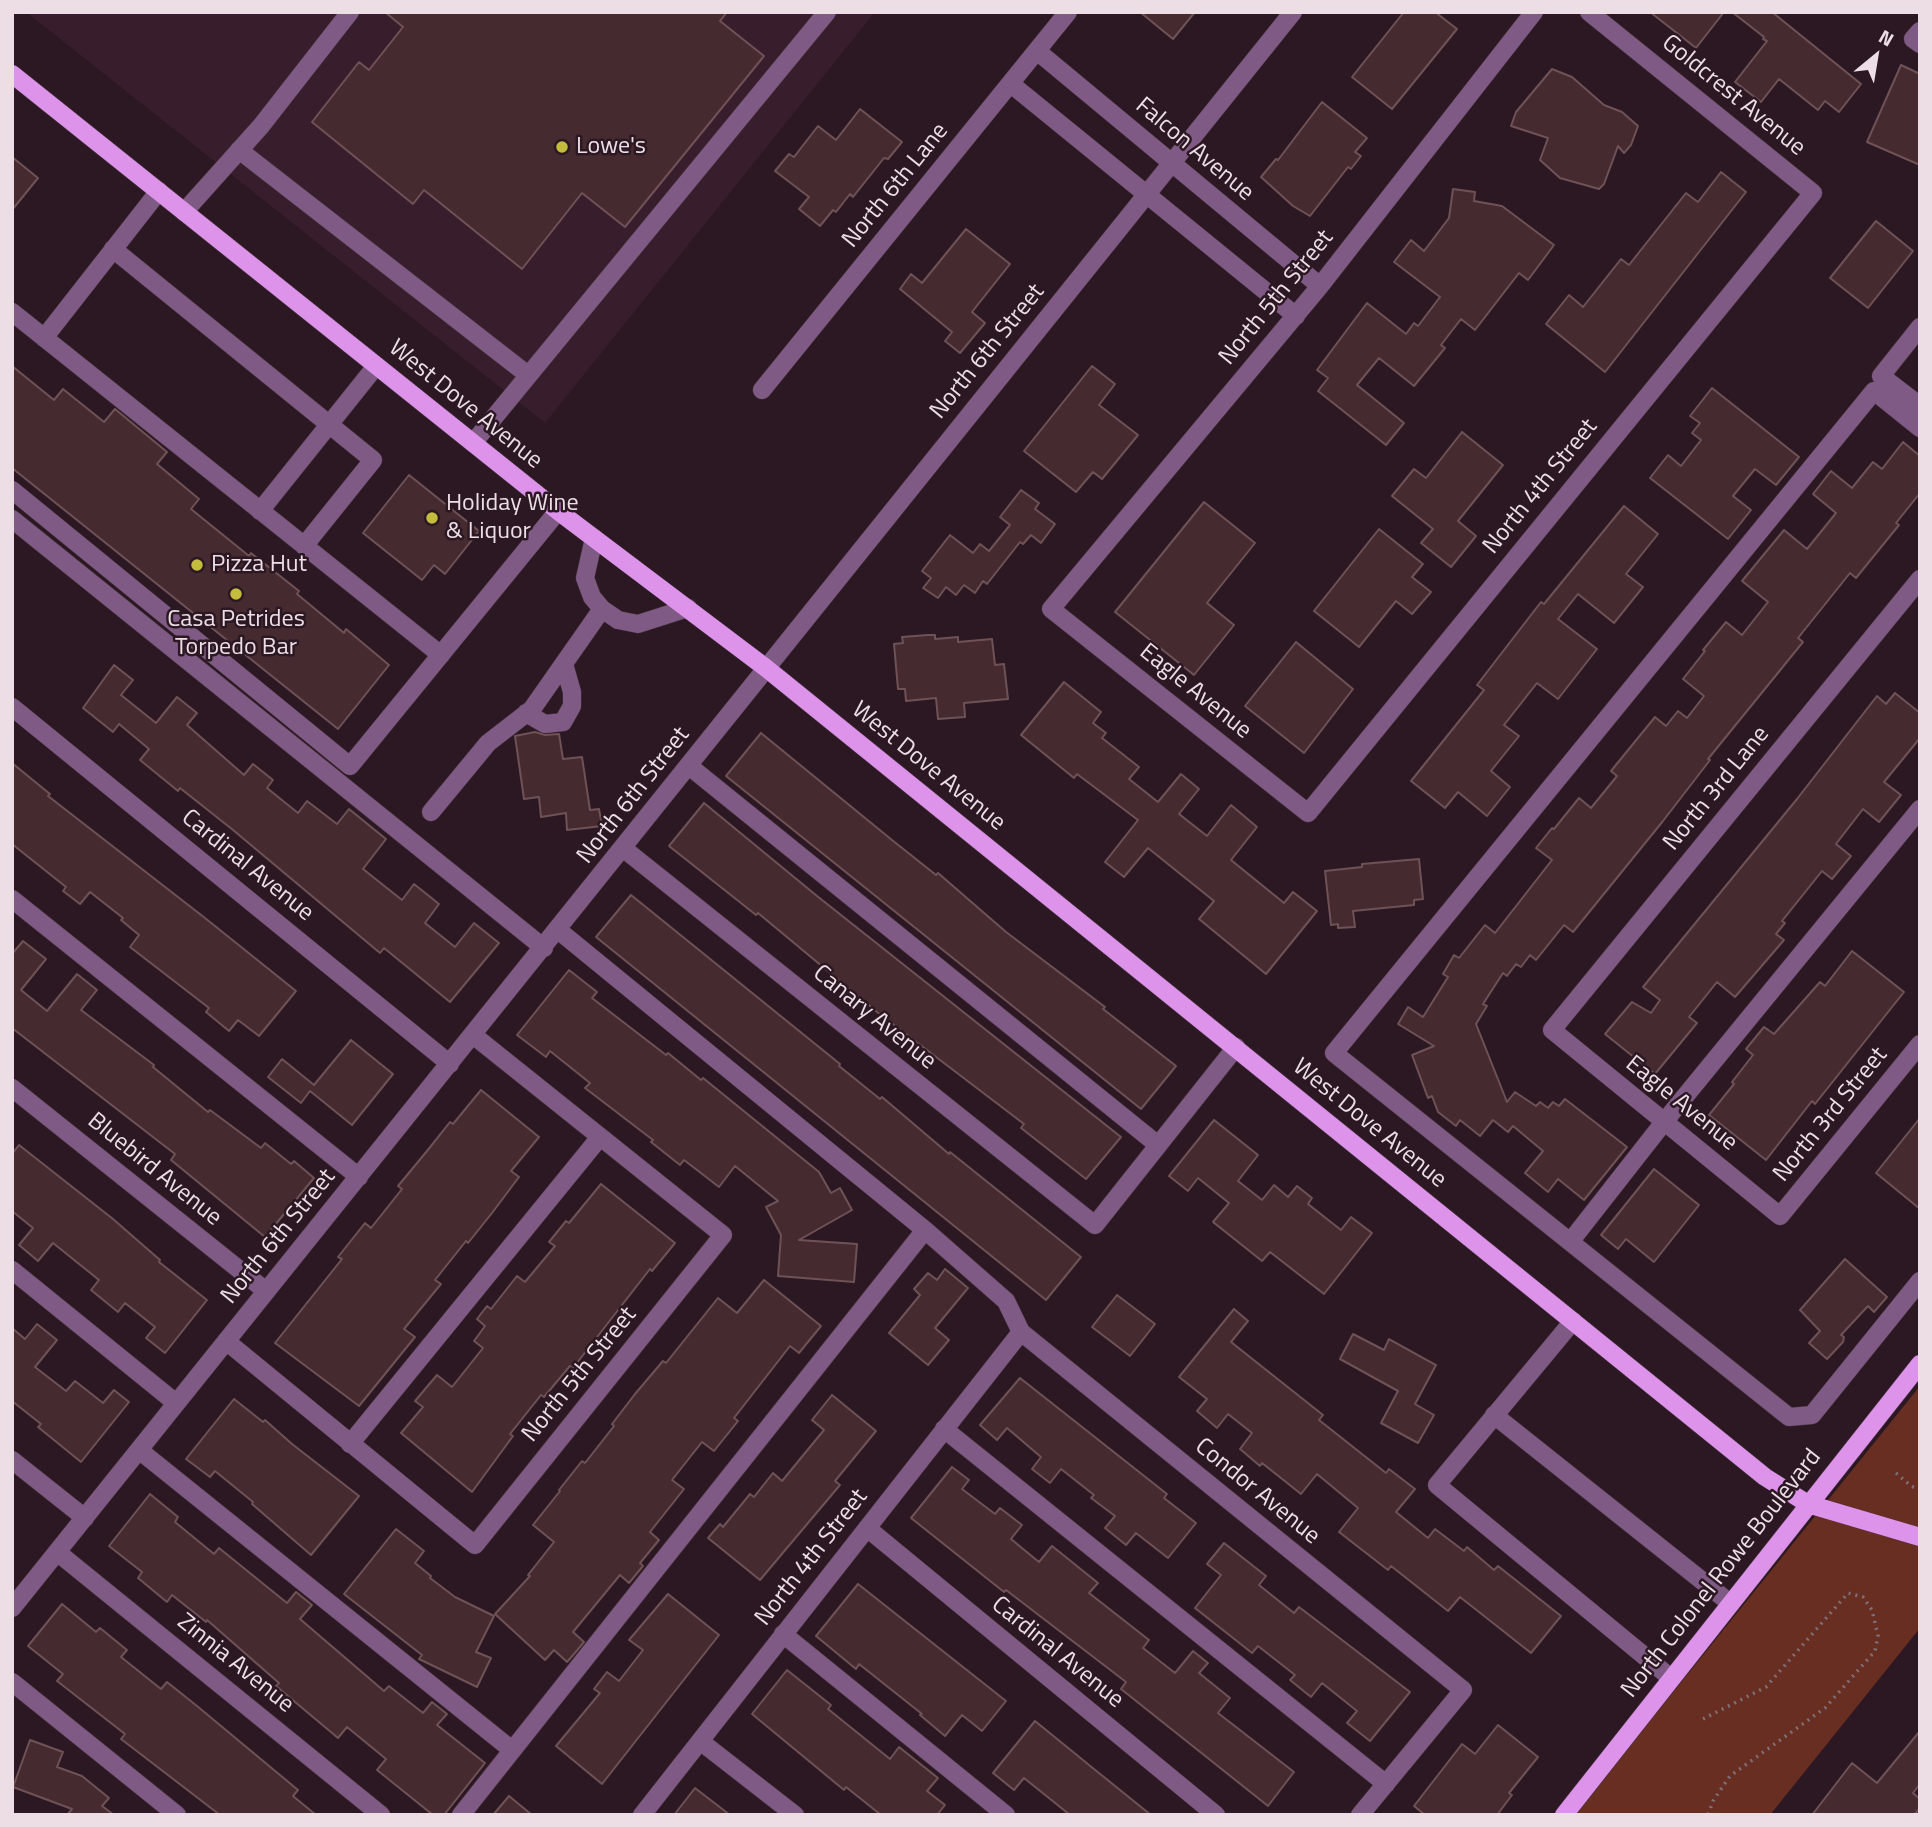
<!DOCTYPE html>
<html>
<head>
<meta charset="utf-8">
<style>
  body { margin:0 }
  #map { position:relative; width:1932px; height:1827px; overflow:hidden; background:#2c1823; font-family:"Titillium Web",sans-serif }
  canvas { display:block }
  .frame { position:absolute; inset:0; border:14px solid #eddee6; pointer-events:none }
  .north { position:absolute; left:1841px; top:21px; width:70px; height:70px; -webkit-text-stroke:5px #2c1823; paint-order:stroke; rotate:30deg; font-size:19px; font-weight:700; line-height:28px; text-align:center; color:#eddee6 }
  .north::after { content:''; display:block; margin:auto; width:24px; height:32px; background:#eddee6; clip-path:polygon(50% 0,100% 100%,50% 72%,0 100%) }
</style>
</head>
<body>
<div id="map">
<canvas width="1932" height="1827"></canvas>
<div class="frame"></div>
<div class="north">N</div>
</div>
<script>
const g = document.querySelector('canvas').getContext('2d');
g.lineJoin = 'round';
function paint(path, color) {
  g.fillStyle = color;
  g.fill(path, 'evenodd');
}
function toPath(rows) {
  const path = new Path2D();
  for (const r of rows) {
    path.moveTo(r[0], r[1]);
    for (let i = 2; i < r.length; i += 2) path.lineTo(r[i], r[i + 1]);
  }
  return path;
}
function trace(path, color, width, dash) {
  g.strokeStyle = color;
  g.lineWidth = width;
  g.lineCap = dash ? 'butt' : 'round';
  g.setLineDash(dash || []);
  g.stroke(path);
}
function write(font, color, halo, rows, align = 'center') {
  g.font = font + ' "Titillium Web",sans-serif';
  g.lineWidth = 5;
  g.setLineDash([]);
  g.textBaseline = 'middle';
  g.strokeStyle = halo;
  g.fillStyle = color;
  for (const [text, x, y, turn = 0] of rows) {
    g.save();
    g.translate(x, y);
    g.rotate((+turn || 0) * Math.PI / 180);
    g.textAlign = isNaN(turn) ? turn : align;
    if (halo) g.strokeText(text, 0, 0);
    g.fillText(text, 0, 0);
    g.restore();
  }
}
paint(toPath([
  [26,12,875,12,545,423]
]), '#381d2d');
paint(toPath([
  [1920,1386,1920,1628,1770,1815,1574,1815]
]), '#682e22');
const building = toPath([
  [385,12,727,12,720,21,764,56,625,227,582,193,522,269,424,190,413,204,312,122,359,62,369,70,403,27,385,12],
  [1140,12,1195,12,1173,39,1140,12],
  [1404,12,1435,12,1457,29,1392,109,1352,77,1404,12],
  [1650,12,1724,12,1696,48,1650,12],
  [1732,12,1772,12,1861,84,1839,112,1825,101,1818,110,1779,79,1761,102,1735,82,1767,41,1763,39,1764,37,1732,12],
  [1901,65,1920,74,1920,165,1867,142,1901,65],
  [1552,69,1572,77,1604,105,1622,112,1638,126,1631,145,1624,153,1618,146,1604,184,1599,189,1560,178,1540,160,1548,138,1511,126,1516,112,1552,69],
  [1322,102,1367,138,1355,152,1361,156,1351,169,1348,167,1310,216,1293,206,1261,177,1276,159,1278,160,1322,102],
  [860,109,902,142,888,159,884,158,853,197,850,194,836,212,833,210,820,226,799,209,809,197,775,171,789,154,794,157,818,126,836,140,860,109],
  [12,157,38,178,12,210,12,157],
  [1721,172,1746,192,1605,372,1546,324,1569,295,1583,307,1621,259,1629,265,1686,193,1698,202,1721,172],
  [1453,189,1475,192,1474,201,1502,206,1554,245,1528,280,1519,273,1475,330,1461,319,1441,345,1445,348,1414,386,1379,358,1357,385,1404,423,1386,445,1318,391,1328,378,1317,370,1367,303,1406,334,1414,323,1418,326,1440,297,1394,262,1411,240,1424,251,1449,218,1453,189],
  [1876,221,1913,251,1868,308,1830,278,1876,221],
  [966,229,1010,264,972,312,985,323,960,353,945,341,952,332,900,289,911,274,922,283,966,229],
  [12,366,54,400,63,389,104,422,115,409,167,452,157,464,199,499,191,509,249,556,251,553,299,591,297,594,344,633,346,629,389,665,338,729,12,468,12,366],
  [1092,366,1115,384,1099,405,1138,435,1102,479,1093,472,1076,492,1024,451,1092,366],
  [1712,388,1799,457,1776,485,1755,469,1733,496,1751,510,1728,539,1650,478,1668,455,1681,466,1701,440,1692,433,1700,423,1690,416,1712,388],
  [1462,432,1503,465,1458,521,1476,536,1451,567,1421,543,1433,529,1392,496,1414,469,1426,478,1462,432],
  [1903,442,1920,456,1920,493,1896,523,1899,525,1856,578,1850,573,1798,638,1803,642,1708,759,1710,760,1663,821,1573,932,1564,925,1536,960,1530,955,1521,967,1516,964,1507,976,1503,973,1483,1004,1487,1006,1476,1024,1507,1102,1515,1092,1536,1106,1540,1102,1548,1108,1553,1102,1559,1106,1565,1099,1627,1147,1584,1200,1558,1179,1548,1192,1525,1173,1543,1151,1513,1126,1508,1132,1493,1120,1480,1136,1460,1120,1456,1126,1438,1112,1432,1096,1428,1098,1412,1055,1434,1046,1398,1024,1408,1007,1423,1017,1448,977,1443,974,1454,955,1459,958,1485,925,1495,933,1552,860,1536,848,1552,828,1554,829,1579,798,1591,808,1617,776,1611,771,1655,717,1666,726,1678,711,1687,718,1704,696,1683,679,1705,651,1703,650,1726,622,1742,635,1768,602,1742,581,1784,530,1807,549,1836,513,1813,494,1831,471,1852,488,1873,462,1882,469,1903,442],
  [409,475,479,531,445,574,434,565,422,580,363,533,409,475],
  [1021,490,1039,503,1035,509,1055,524,1041,543,1031,535,1023,544,1020,542,987,584,983,581,975,593,964,585,956,595,946,587,938,598,923,588,931,578,922,571,950,535,973,553,980,544,989,551,1010,525,1000,517,1021,490],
  [1204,502,1255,543,1207,603,1234,625,1194,675,1115,612,1204,502],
  [1624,506,1658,534,1626,574,1643,587,1614,623,1578,594,1558,619,1597,649,1558,699,1537,683,1504,725,1519,736,1491,771,1510,787,1487,816,1458,792,1445,808,1411,781,1484,690,1477,685,1541,602,1544,604,1624,506],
  [1379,529,1423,564,1412,577,1431,592,1412,614,1396,601,1359,647,1314,611,1379,529],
  [928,635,935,635,935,639,958,637,958,642,992,639,995,665,1004,664,1008,699,964,703,965,717,938,719,936,698,906,701,905,689,898,689,894,644,903,643,902,637,928,635],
  [1296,642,1353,689,1304,753,1245,706,1296,642],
  [114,665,133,680,121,695,156,723,177,697,197,713,187,725,244,775,253,764,273,780,267,788,298,813,307,801,337,824,349,809,386,839,363,869,402,900,414,884,439,904,425,923,455,947,474,923,499,943,450,1002,384,948,380,953,233,830,180,788,178,791,140,760,149,749,119,724,113,732,83,708,114,665],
  [1064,682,1101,712,1093,723,1106,733,1102,738,1139,767,1129,779,1158,802,1181,774,1199,789,1179,814,1207,836,1231,805,1257,827,1231,860,1284,903,1293,892,1317,911,1266,974,1199,919,1214,901,1148,848,1124,877,1105,862,1138,820,1077,774,1074,778,1021,735,1064,682],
  [1895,693,1920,713,1920,738,1884,782,1901,795,1879,822,1863,809,1836,844,1851,856,1832,879,1822,871,1782,921,1785,923,1776,934,1784,940,1735,997,1717,982,1689,1017,1697,1023,1655,1074,1605,1034,1632,1002,1651,1013,1660,1000,1643,987,1797,799,1877,696,1886,704,1895,693],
  [535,732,545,735,559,734,563,759,582,757,590,810,599,809,602,826,567,830,566,813,541,817,539,797,524,799,515,736,535,732],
  [761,733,892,840,936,875,938,873,1006,932,1105,1007,1103,1009,1176,1066,1141,1109,726,776,761,733],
  [12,763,50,794,48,796,205,918,296,991,259,1036,238,1020,229,1031,206,1012,209,1008,130,947,139,935,121,920,123,918,90,892,80,904,63,891,66,887,12,844,12,763],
  [704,803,817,896,1121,1137,1086,1179,1021,1128,1024,1124,877,1012,758,913,756,915,669,846,704,803],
  [1419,859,1423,899,1414,900,1414,905,1353,911,1355,927,1338,928,1338,924,1331,925,1325,871,1362,867,1362,864,1419,859],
  [631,895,840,1064,839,1066,880,1099,882,1097,949,1154,950,1152,1081,1257,1046,1300,596,937,631,895],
  [23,941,46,959,21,990,47,1011,77,974,97,990,81,1010,154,1065,153,1067,208,1112,210,1110,261,1148,265,1143,291,1164,294,1161,314,1178,265,1237,171,1160,175,1154,12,1028,12,954,23,941],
  [1852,951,1904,992,1815,1104,1812,1101,1766,1160,1709,1115,1734,1084,1732,1082,1753,1055,1746,1049,1764,1027,1774,1034,1820,982,1825,986,1852,951],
  [569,970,597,992,592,998,666,1055,668,1053,701,1080,703,1078,819,1172,831,1193,840,1188,852,1210,799,1240,857,1244,854,1282,778,1276,781,1235,766,1207,778,1201,735,1166,719,1187,684,1160,680,1165,651,1142,653,1140,585,1088,590,1083,550,1051,546,1057,517,1035,569,970],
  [351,1040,393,1074,352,1125,310,1091,301,1103,268,1077,282,1059,314,1085,351,1040],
  [481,1090,539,1137,511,1171,519,1177,492,1213,468,1243,466,1241,435,1280,441,1284,404,1329,415,1337,359,1406,275,1343,342,1259,338,1257,365,1223,371,1228,402,1189,398,1186,427,1151,450,1122,453,1124,481,1090],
  [1920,1118,1920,1209,1876,1173,1920,1118],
  [1214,1120,1258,1155,1238,1181,1262,1200,1274,1185,1288,1197,1297,1186,1312,1198,1308,1204,1341,1230,1351,1217,1372,1233,1324,1294,1270,1252,1262,1261,1213,1222,1229,1203,1198,1178,1188,1191,1169,1176,1214,1120],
  [19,1145,113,1219,160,1260,159,1262,207,1300,165,1353,146,1338,155,1327,125,1303,118,1312,91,1290,99,1280,53,1243,38,1261,19,1245,33,1228,12,1211,12,1154,19,1145],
  [1654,1169,1699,1205,1654,1262,1626,1239,1618,1249,1601,1235,1654,1169],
  [601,1184,675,1243,652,1271,650,1269,573,1368,570,1366,544,1397,541,1395,510,1434,513,1436,472,1492,401,1433,423,1407,415,1401,437,1375,452,1387,483,1348,474,1341,485,1326,477,1319,487,1306,491,1309,517,1276,525,1282,555,1246,549,1242,566,1221,569,1223,601,1184],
  [1845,1259,1887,1297,1874,1312,1868,1306,1841,1335,1844,1337,1843,1342,1827,1359,1809,1343,1820,1331,1800,1310,1845,1259],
  [945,1269,968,1288,935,1328,949,1340,928,1365,889,1333,920,1295,914,1289,928,1273,937,1280,945,1269],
  [764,1280,821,1326,799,1353,790,1346,734,1418,738,1421,714,1451,702,1442,672,1480,684,1489,650,1532,659,1540,640,1563,643,1566,629,1583,620,1575,573,1632,584,1642,574,1654,567,1662,554,1650,545,1660,495,1614,530,1576,528,1575,554,1542,533,1525,560,1491,559,1490,582,1461,585,1463,614,1426,612,1424,635,1394,663,1361,666,1363,718,1298,737,1313,764,1280],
  [1117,1295,1155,1324,1130,1356,1092,1327,1117,1295],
  [1234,1309,1248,1321,1231,1342,1323,1415,1319,1420,1386,1473,1389,1469,1415,1489,1396,1512,1428,1538,1435,1529,1464,1551,1467,1547,1494,1570,1498,1566,1561,1616,1531,1653,1460,1597,1448,1611,1391,1566,1388,1570,1339,1532,1358,1508,1317,1474,1301,1494,1262,1463,1260,1466,1240,1449,1252,1433,1228,1414,1217,1428,1197,1411,1207,1399,1179,1377,1234,1309],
  [37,1324,57,1340,35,1367,66,1391,75,1381,103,1403,114,1390,129,1402,81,1462,38,1427,41,1424,12,1401,12,1328,25,1339,37,1324],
  [1353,1334,1384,1350,1389,1339,1436,1365,1415,1404,1434,1415,1418,1443,1381,1423,1398,1391,1340,1359,1353,1334],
  [1020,1378,1167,1494,1164,1498,1196,1523,1168,1558,1136,1533,1126,1545,1105,1528,1115,1516,1091,1498,1094,1495,1061,1469,1050,1483,1032,1469,1041,1457,1007,1428,997,1440,980,1425,1020,1378],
  [832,1395,876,1431,835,1481,840,1485,760,1580,708,1538,720,1524,723,1527,750,1494,754,1497,773,1473,782,1481,824,1430,812,1420,832,1395],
  [234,1399,263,1422,265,1420,292,1444,359,1496,311,1555,252,1504,253,1502,215,1471,210,1477,186,1459,234,1399],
  [952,1467,969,1480,962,1489,995,1514,1000,1508,1022,1525,1011,1539,1039,1562,1052,1546,1098,1583,1089,1593,1149,1640,1143,1648,1175,1673,1193,1651,1208,1663,1199,1673,1230,1698,1218,1713,1294,1772,1268,1806,1121,1689,1126,1682,1006,1590,1004,1592,911,1518,952,1467],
  [150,1494,178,1517,175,1522,214,1554,219,1548,287,1603,296,1592,312,1605,300,1619,384,1691,389,1686,423,1713,432,1702,447,1714,437,1725,485,1763,444,1815,433,1815,377,1770,386,1759,347,1727,338,1738,276,1686,279,1683,207,1620,206,1622,172,1595,167,1602,138,1578,142,1572,109,1546,150,1494],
  [396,1529,424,1551,415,1563,431,1576,430,1578,455,1597,494,1616,476,1652,491,1658,477,1687,419,1659,422,1655,344,1594,396,1529],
  [1224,1543,1266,1576,1259,1585,1294,1613,1299,1607,1410,1692,1370,1741,1347,1723,1357,1711,1322,1683,1311,1697,1290,1680,1295,1675,1258,1646,1252,1653,1195,1608,1221,1575,1207,1564,1224,1543],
  [858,1584,1006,1701,982,1731,962,1715,945,1736,920,1715,922,1714,859,1664,856,1669,816,1636,858,1584],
  [668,1594,719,1635,602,1784,556,1746,600,1693,594,1689,607,1672,619,1681,643,1650,629,1640,668,1594],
  [62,1604,96,1632,100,1628,127,1650,121,1657,161,1689,167,1682,197,1706,298,1790,293,1796,316,1815,220,1815,121,1739,125,1734,57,1681,63,1674,28,1646,62,1604],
  [787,1670,831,1705,828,1709,890,1759,899,1747,938,1778,927,1791,945,1805,937,1815,881,1815,846,1787,844,1790,752,1714,787,1670],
  [1035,1721,1094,1769,1151,1815,1070,1815,1024,1778,1014,1790,993,1773,1035,1721],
  [1498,1725,1538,1757,1509,1793,1512,1795,1497,1815,1425,1815,1414,1806,1462,1744,1475,1754,1498,1725],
  [1920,1731,1920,1784,1913,1793,1920,1799,1920,1808,1914,1815,1812,1815,1852,1763,1877,1783,1920,1731],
  [30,1740,63,1752,57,1767,82,1776,109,1798,102,1806,114,1815,67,1815,72,1809,13,1787,30,1740],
  [695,1788,730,1815,674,1815,695,1788],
  [509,1796,532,1815,493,1815,509,1796]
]);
paint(building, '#452b2f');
trace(building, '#6f5256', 2);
const minor = toPath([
  [1534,12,1320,286,1051,609,1308,813,1813,193,1589,12],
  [1920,31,1913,39,1920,44],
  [1037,51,1320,286],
  [1011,84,1296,316],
  [239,150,528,375],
  [184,212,261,126,350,12],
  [113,249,373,460,304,546],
  [12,312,441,655],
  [1920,327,1881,376,1920,406],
  [44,338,159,191],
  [762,390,1068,12],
  [1920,428,1874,391,1334,1053,1789,1417,1812,1415,1920,1281],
  [473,443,827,12],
  [12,490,350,766,558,511],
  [260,511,376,366],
  [12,519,544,948],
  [594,538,585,578,592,597,602,609,618,620,638,624,688,608],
  [1920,579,1552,1030,1780,1216,1920,1044],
  [12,707,450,1064],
  [526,713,545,724,563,722,572,706,572,692,564,664],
  [689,766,1158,1145],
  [431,812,488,743,532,709,602,609],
  [624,849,1095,1225,1236,1047],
  [12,899,359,1177],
  [558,930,925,1230,1006,1301,1021,1332,1463,1690,1360,1815],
  [12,1088,266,1291],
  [1570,1242,1664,1122,1920,809],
  [12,1270,176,1403],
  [1573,1321,1437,1485,1671,1678],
  [226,1341,475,1545,723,1235,473,1035],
  [1494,1415,1730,1603],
  [944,1429,1386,1784],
  [350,1444,600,1137],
  [139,1450,512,1750],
  [12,1460,85,1518],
  [867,1528,1216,1815],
  [57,1552,381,1815],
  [12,1608,1293,12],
  [783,1634,1006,1815],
  [12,1682,177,1815],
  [700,1741,795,1815],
  [461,1815,925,1230],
  [642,1815,1021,1332]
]);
const major = toPath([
  [12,74,558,511,766,668,1765,1477,1808,1504,1920,1537],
  [1564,1815,1920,1364]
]);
trace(minor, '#47343e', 19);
trace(major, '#47343e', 19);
trace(toPath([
  [1896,1473,1911,1486,1920,1490],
  [1703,1719,1766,1687,1848,1593,1863,1597,1872,1610,1878,1636,1875,1651,1825,1708,1730,1776,1713,1801,1708,1815]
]), '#816f79', 3.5, [2, 5]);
trace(minor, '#7e5a84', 18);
trace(major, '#de93eb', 18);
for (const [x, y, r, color] of [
  [562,147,7,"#c4bc3d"],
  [432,518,7,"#c4bc3d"],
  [197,565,7,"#c4bc3d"],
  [236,594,7,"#c4bc3d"]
]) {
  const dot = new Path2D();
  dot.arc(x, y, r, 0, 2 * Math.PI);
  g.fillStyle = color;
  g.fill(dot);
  trace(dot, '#2c1823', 2.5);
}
write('24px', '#eddee6', '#2c1823', [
  ["Goldcrest Avenue",1733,96,39],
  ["Falcon Avenue",1194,150,40],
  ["North 6th Lane",896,186,-51],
  ["North 5th Street",1277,298,-51],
  ["North 6th Street",988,352,-51],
  ["West Dove Avenue",465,405,39],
  ["North 4th Street",1541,487,-51],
  ["Eagle Avenue",1195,692,39],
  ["West Dove Avenue",928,767,39],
  ["North 3rd Lane",1717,789,-51],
  ["North 6th Street",634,796,-52],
  ["Cardinal Avenue",247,866,39],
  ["Canary Avenue",874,1018,39],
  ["Eagle Avenue",1681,1104,39],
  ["North 3rd Street",1831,1115,-51],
  ["West Dove Avenue",1369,1124,39],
  ["Bluebird Avenue",154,1170,39],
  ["North 6th Street",279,1237,-51],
  ["North 5th Street",580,1375,-51],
  ["Condor Avenue",1257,1492,39],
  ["North 4th Street",812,1558,-52],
  ["North Colonel Rowe Boulevard",1722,1574,-52],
  ["Cardinal Avenue",1057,1653,39],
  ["Zinnia Avenue",235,1664,39]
]);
write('24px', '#eddee6', '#2c1823', [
  ["Lowe's",576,147],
  ["Holiday Wine",446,504],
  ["& Liquor",446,532],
  ["Pizza Hut",211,565],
  ["Casa Petrides",236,620,"center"],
  ["Torpedo Bar",236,648,"center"]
], 'left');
</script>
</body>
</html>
